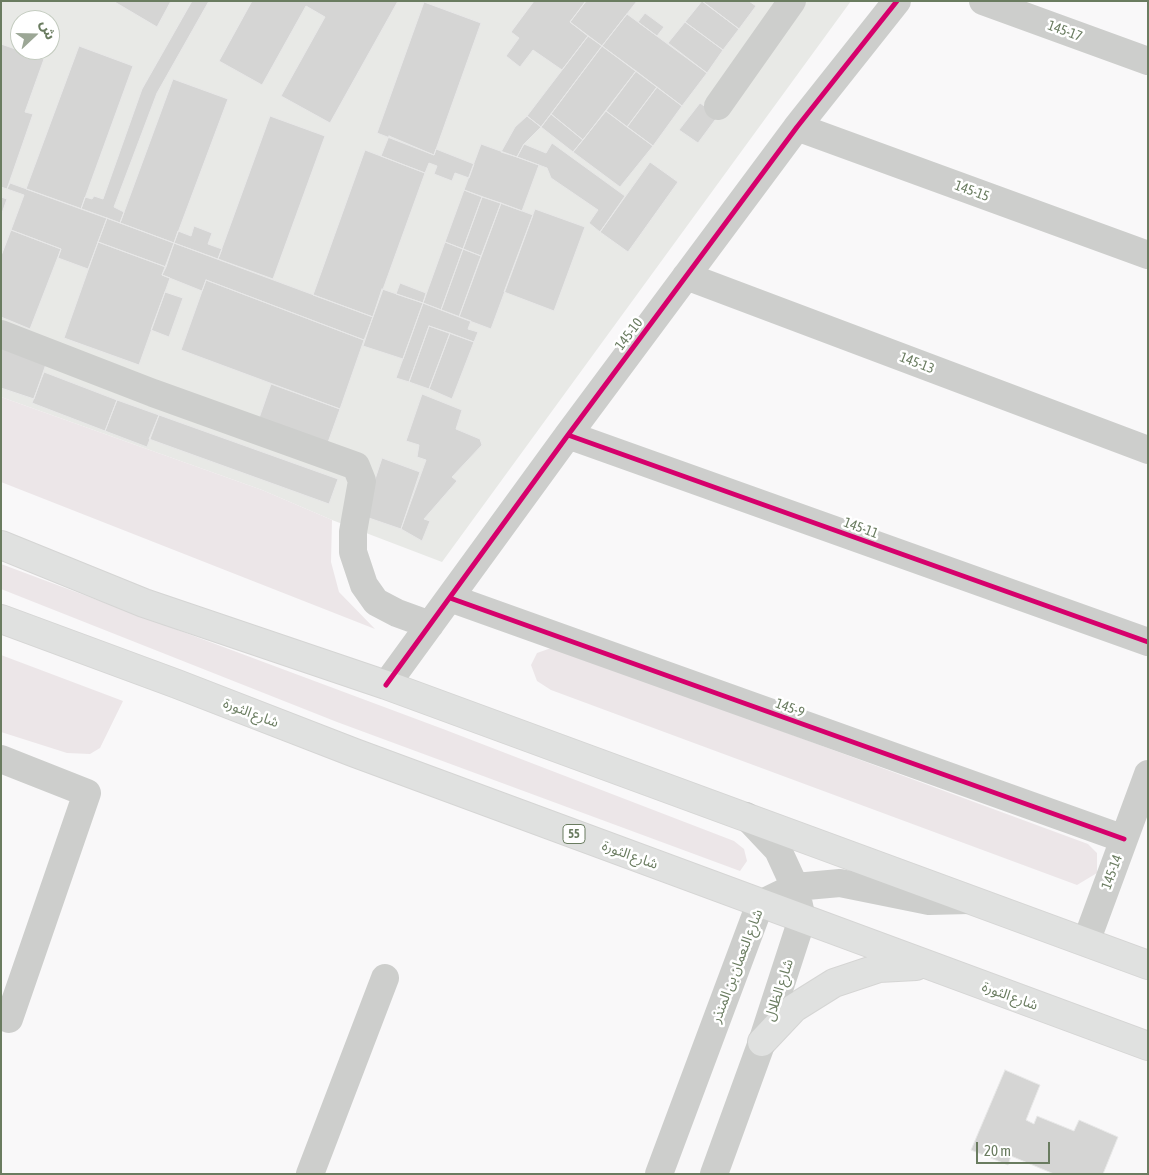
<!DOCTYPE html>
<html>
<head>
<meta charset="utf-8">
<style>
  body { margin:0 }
  #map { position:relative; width:1149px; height:1175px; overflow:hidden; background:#f9f8f9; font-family:"Asap Condensed","Noto Sans Arabic",sans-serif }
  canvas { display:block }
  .frame { position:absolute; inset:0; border:2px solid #6a7c60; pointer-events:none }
  .north { position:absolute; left:10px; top:10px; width:50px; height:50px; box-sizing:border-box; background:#fff; border:1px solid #c3cbbf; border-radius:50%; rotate:69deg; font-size:14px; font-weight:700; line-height:20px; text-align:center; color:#6a7c60 }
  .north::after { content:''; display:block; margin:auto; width:18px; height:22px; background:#9ca796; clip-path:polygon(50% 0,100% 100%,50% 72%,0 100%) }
  .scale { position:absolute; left:976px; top:1142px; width:74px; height:22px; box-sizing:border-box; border:2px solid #6a7c60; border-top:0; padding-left:6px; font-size:15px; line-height:18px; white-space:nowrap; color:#6a7c60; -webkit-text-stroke:4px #fff; paint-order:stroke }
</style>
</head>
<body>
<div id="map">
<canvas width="1149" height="1175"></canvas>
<div class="frame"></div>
<div class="north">ش</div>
<div class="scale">20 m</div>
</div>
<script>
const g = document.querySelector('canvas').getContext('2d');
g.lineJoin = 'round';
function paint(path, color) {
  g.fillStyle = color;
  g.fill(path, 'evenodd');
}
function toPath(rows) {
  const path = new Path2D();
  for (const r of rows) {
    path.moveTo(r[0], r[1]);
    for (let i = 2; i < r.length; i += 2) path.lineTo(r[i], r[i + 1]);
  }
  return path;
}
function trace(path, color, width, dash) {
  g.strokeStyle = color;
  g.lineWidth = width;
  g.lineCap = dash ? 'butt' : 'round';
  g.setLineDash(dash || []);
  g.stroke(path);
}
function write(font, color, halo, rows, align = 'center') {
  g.font = font + ' "Asap Condensed","Noto Sans Arabic",sans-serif';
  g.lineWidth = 5;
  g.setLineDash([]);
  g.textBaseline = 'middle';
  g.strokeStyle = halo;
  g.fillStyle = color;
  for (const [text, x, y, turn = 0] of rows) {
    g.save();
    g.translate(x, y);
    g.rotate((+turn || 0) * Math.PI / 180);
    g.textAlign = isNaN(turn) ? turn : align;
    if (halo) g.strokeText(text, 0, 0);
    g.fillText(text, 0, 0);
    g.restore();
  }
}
paint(toPath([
  [1,1,851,1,442,562,332,520,262,490,1,397],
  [20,20,50,20,50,50,20,50]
]), '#e8e9e6');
paint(toPath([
  [1,397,262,490,332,520,331,562,339,592,375,629,1,482],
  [1,564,443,729,734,841,744,849,747,861,740,871,337,722,1,589],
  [554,647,1088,844,1097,853,1097,873,1077,885,551,690,537,681,531,665,537,653],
  [1,655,123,701,100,748,90,754,67,753,1,732]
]), '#ece6e8');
const building = toPath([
  [113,1,171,1,157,27,113,1],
  [192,1,209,1,157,93,114,207,124,212,120,223,81,209,85,197,92,199,94,196,103,199,142,89,192,1],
  [252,1,398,1,330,123,281,96,325,17,306,6,262,85,219,61,252,1],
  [534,1,586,1,570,22,588,36,562,70,533,50,520,67,506,56,519,38,511,32,534,1],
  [586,1,637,1,602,46,570,22,586,1],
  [702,1,739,29,723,50,685,22,702,1],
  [702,1,749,1,756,6,739,29,702,1],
  [424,2,481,23,434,155,377,133,424,2],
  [645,13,664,27,657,36,638,22,645,13],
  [627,14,707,73,682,106,602,46,627,14],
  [685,22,723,50,707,73,668,43,685,22],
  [588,36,602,46,541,127,527,116,588,36],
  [1,44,44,59,25,112,33,114,7,189,1,187,1,44],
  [79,46,133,66,81,209,26,189,79,46],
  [602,46,636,71,583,140,551,114,602,46],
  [636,71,657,87,627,127,606,111,636,71],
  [173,79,228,99,174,243,120,223,173,79],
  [657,87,682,106,653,146,627,127,657,87],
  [700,103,718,116,698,143,679,130,700,103],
  [606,111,653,146,620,187,573,152,606,111],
  [551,114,583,140,573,152,541,127,551,114],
  [270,116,325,136,273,279,218,259,270,116],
  [527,116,541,127,524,144,517,157,501,152,515,127,527,116],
  [389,136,434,155,436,149,474,164,469,178,455,173,452,181,434,174,437,166,429,163,425,173,381,156,389,136],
  [552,143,625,196,600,232,589,223,598,210,551,178,547,168,517,157,524,144,546,153,552,143],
  [481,144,539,165,522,211,464,190,481,144],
  [365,150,425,173,373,317,313,295,365,150],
  [650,162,678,182,628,252,600,232,650,162],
  [10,183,107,218,88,269,58,258,61,249,11,230,24,195,7,189,10,183],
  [464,190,482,197,463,249,445,242,464,190],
  [1,197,7,199,1,216,1,197],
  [482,197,501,203,481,256,463,249,482,197],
  [501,203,533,215,491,329,459,317,501,203],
  [535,209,585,227,554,311,504,292,535,209],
  [107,218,174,243,166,267,98,242,107,218],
  [194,226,212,233,208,244,222,249,218,259,174,243,178,231,191,236,194,226],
  [11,230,61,249,30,329,1,317,1,256,11,230],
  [98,242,166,267,162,275,170,278,139,365,64,338,98,242],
  [445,242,463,249,441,310,423,303,445,242],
  [174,243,373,317,364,340,206,280,202,291,162,275,174,243],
  [463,249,481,256,459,317,441,310,463,249],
  [206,280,364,340,340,409,181,350,206,280],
  [400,283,426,293,423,303,396,294,400,283],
  [382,289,423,303,403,359,363,346,382,289],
  [165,292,183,298,169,337,151,330,165,292],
  [423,303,471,321,468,329,478,332,474,342,429,326,409,382,396,378,423,303],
  [429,326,450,333,429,389,409,382,429,326],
  [450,333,474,342,452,399,429,389,450,333],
  [1,344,47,361,34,399,1,388,1,344],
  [44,372,117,400,105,431,32,403,44,372],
  [271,384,340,409,326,448,257,424,271,384],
  [422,394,462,410,456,429,480,439,482,445,452,477,457,481,424,519,430,521,422,541,401,529,426,460,417,457,419,445,406,441,422,394],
  [117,400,159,415,147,447,105,431,117,400],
  [159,415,338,479,329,504,149,439,159,415],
  [382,458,420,472,401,529,363,516,382,458],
  [1005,1070,1040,1085,1026,1120,1034,1124,1037,1116,1074,1131,1079,1120,1118,1137,1103,1174,1054,1174,1011,1156,1008,1165,971,1150,1005,1070]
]);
paint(building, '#d5d5d4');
trace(building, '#e8e8e8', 1);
const major = toPath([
  [1,545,144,603,386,685,1148,965],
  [1,619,177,684,355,753,1148,1046],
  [762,1042,794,1008,834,983,879,968,916,966]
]);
trace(major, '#d5d5d4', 30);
trace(toPath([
  [983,1,1148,61],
  [718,106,792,1],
  [797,127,1148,255],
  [686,276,1148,450],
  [1,334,153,393,356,466,362,481,353,532,353,552,364,585,376,602,397,613,430,625],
  [568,435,1148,642],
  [450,598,1124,839],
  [386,685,568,435,797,127,897,1],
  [1,759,87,793,9,1019,1,1016],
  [1086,942,1148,774],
  [310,1174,385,978],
  [659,1174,760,904,795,887,840,883,929,901,969,900],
  [714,1174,762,1042,802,919,795,887,778,850,746,816]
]), '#cdcecc', 28);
trace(major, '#e0e1e0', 28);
trace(toPath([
  [568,435,1148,642],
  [450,598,1124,839],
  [386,685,568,435,797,127,897,1]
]), '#d6006c', 5);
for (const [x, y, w] of [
  [574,834,22]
]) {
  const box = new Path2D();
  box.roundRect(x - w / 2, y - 9.5, w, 19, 4);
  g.fillStyle = '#fff';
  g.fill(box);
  trace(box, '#6a7c60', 1);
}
write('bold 12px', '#6a7c60', null, [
  ["55",574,834]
]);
write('14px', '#6a7c60', '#fff', [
  ["145-17",1065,31,20],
  ["145-15",972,191,20],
  ["145-10",629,334,-53],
  ["145-13",917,363,21],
  ["145-11",861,528,20],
  ["145-9",790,708,20],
  ["شارع الثورة",251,713,21],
  ["شارع الثورة",630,855,20],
  ["145-14",1112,872,-70],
  ["شارع النعمان بن المنذر",737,966,-69],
  ["شارع الظلال",779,990,-72],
  ["شارع الثورة",1010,996,20]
]);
</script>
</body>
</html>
